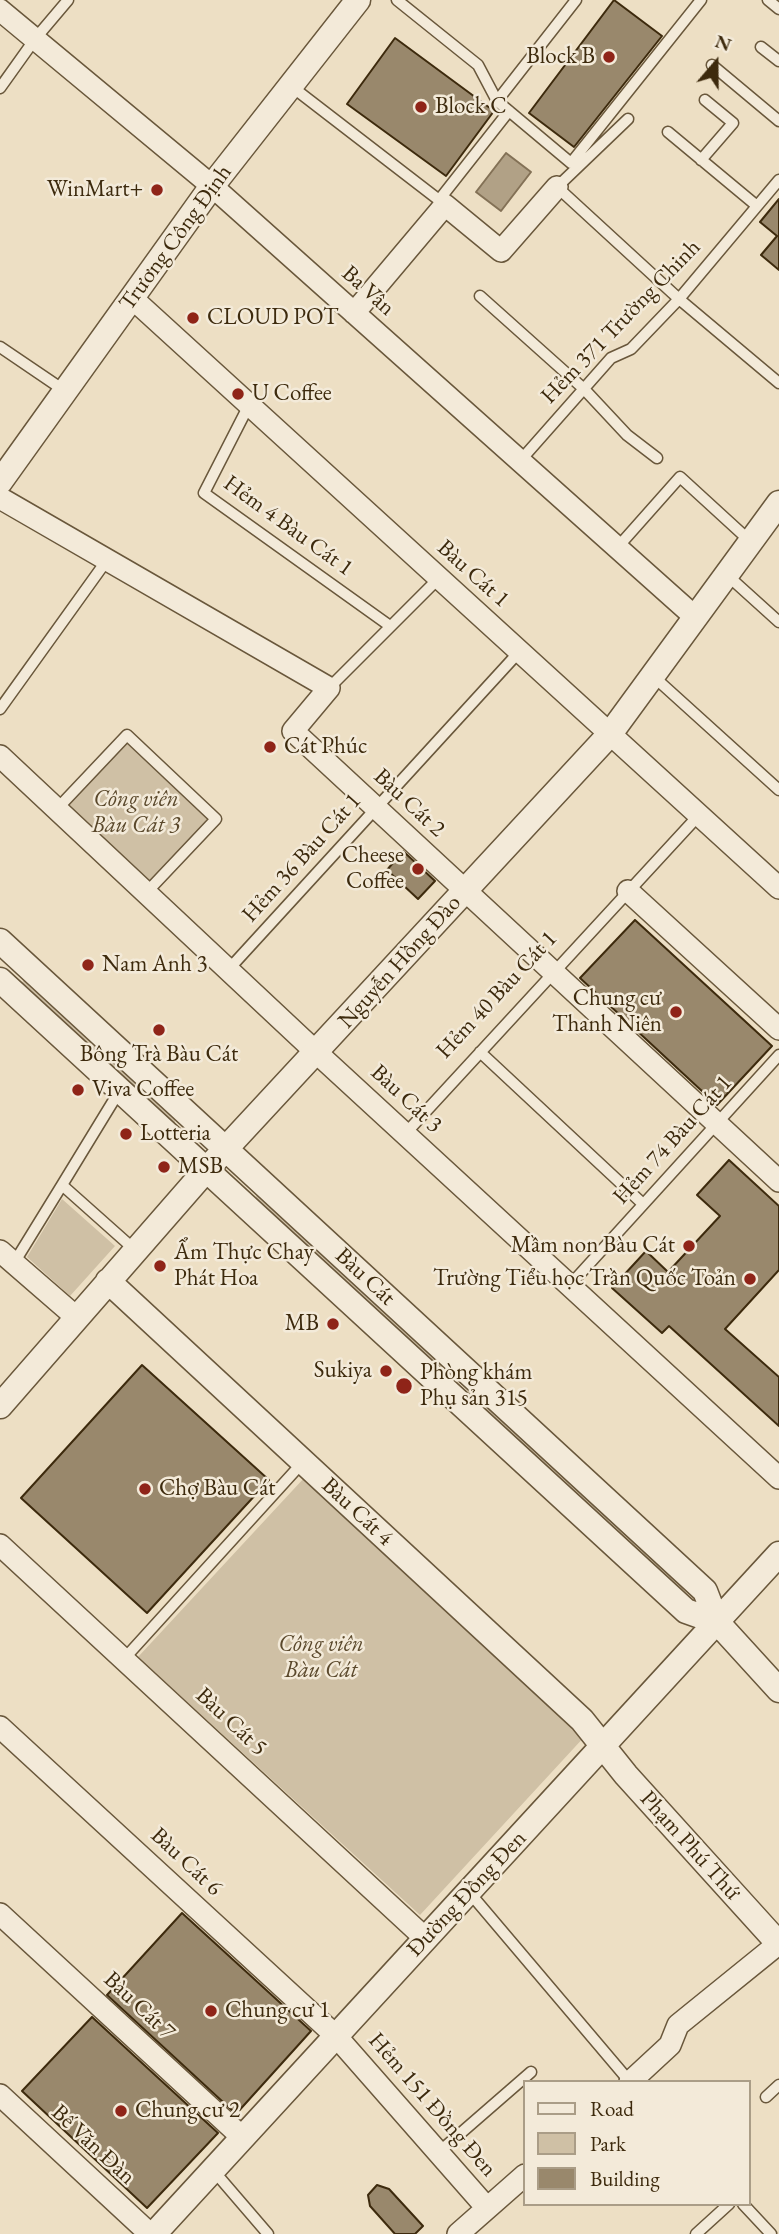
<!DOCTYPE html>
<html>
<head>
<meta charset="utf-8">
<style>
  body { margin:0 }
  #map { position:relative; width:779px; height:2234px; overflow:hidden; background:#eddfc4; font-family:"EB Garamond",serif }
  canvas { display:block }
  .legend { position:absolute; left:523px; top:2080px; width:228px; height:126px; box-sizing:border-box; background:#f3ead9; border:2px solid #aa9d87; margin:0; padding:9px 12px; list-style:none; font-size:21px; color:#3d2a0d }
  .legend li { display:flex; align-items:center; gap:14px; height:35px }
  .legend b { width:35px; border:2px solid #aa9d87 }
  .north { position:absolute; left:681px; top:28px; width:70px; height:70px; -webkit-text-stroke:5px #f3ead9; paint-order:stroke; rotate:20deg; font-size:19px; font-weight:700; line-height:28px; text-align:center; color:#3d2a0d }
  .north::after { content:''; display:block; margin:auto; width:24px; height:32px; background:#3d2a0d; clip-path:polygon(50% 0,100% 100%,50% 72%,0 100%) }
</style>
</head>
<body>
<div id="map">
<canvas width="779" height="2234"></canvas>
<ul class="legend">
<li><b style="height:9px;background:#f3ead9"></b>Road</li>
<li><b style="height:19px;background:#cfc0a5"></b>Park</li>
<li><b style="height:19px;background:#99886c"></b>Building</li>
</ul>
<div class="north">N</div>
</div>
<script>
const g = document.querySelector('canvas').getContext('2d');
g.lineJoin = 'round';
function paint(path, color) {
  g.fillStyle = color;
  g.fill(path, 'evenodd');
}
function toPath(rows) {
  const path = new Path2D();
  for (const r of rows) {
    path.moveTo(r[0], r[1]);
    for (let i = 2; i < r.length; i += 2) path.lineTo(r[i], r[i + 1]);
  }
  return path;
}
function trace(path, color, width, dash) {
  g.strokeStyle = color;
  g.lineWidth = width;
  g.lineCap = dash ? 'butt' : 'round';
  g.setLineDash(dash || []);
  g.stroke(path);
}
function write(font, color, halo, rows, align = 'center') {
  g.font = font + ' "EB Garamond",serif';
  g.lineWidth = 5;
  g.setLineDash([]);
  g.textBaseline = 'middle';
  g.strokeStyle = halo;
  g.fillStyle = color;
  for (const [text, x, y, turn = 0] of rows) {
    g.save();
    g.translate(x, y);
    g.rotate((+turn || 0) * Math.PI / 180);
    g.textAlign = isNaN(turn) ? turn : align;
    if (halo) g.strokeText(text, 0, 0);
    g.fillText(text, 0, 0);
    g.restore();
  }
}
paint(toPath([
  [126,743,209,820,148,885,65,807],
  [25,980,175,1118,175,1123,174,1125,19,984],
  [258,1195,453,1374,453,1378,450,1380,253,1199],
  [62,1199,115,1246,70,1296,27,1257],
  [486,1407,489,1407,685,1587,683,1590,680,1591,484,1411],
  [305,1477,586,1735,420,1915,138,1657]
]), '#cfc0a5');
const water = toPath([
  [506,153,531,172,501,211,476,192,506,153]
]);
paint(water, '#b1a186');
trace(water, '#837156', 2);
const building = toPath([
  [614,0,662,36,574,147,529,113,614,0],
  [395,38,494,111,446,176,347,104,395,38],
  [779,199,779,270,761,255,777,236,760,222,779,199],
  [403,851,435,881,418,899,387,870,403,851],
  [635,920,772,1046,717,1105,580,978,635,920],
  [729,1160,779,1206,779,1270,725,1329,779,1377,779,1426,669,1326,662,1333,612,1288,646,1251,668,1272,720,1216,697,1195,729,1160],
  [142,1365,269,1480,147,1613,21,1498,142,1365],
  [182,1913,311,2031,236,2114,107,1995,182,1913],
  [92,2017,218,2133,147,2208,22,2091,92,2017],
  [377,2185,389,2189,423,2226,415,2234,395,2234,370,2206,368,2195,377,2185]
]);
paint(building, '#99886c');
trace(building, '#3d2a0d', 2);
const service = toPath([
  [397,0,478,65,497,101,571,163,701,0],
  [768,0,779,9],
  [761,47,779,61],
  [712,65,779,121],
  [291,86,439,200,509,111],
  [0,88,35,39,68,0],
  [497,101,576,0],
  [628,119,557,187,679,299,779,383],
  [668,132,757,206],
  [701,160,733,123,705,100],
  [480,296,584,389,627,435,657,458],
  [0,347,65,391],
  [249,405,204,493,390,626],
  [520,461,611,358,631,349,679,299,779,180],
  [617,548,680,477,751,542],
  [727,575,779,622],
  [653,676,779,790],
  [329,688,439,578],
  [0,709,107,560],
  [57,809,127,735,216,819,146,893],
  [229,969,519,652],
  [480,1052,643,1204],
  [405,1134,699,815],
  [62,1185,120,1090],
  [14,1263,62,1185,135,1250],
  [570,1285,779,1055],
  [124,1659,303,1462],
  [469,1892,630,2082],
  [766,2097,779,2085],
  [439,2152,531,2072],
  [213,2170,268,2234],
  [743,2204,771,2234],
  [696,2234,729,2204]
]);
const minor = toPath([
  [0,10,212,186,695,617],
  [132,298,779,888],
  [354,313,445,205,501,251,557,187],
  [0,498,329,688,293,731,779,1181],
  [0,756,317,1053,779,1478],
  [628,891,779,1029],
  [0,1251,76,1317],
  [0,1545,426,1939],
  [0,1727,336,2036,487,2208],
  [0,1914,243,2138],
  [630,2082,670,2045,678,2025,778,1944],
  [0,2095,150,2234],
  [458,2234,525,2175]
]);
const tertiary = toPath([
  [0,482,212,186,358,0],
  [0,941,705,1591,717,1622,779,1690],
  [0,980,686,1611,717,1622],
  [108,1281,582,1720,626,1775,779,1944],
  [0,1406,206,1170,610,734,779,503],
  [154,2234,779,1554]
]);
trace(service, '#69573b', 13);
trace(minor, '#69573b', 24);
trace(tertiary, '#69573b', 27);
trace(service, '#f3ead9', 10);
trace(minor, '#f3ead9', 21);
trace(tertiary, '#f3ead9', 24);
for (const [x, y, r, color] of [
  [609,57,7,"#8f2418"],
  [421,107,7,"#8f2418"],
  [157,190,7,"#8f2418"],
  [193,318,7,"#8f2418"],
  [238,394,7,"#8f2418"],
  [270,747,7,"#8f2418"],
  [418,869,7,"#8f2418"],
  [88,965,7,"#8f2418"],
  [676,1012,7,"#8f2418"],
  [159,1030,7,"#8f2418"],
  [78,1090,7,"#8f2418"],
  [126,1134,7,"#8f2418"],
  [164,1167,7,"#8f2418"],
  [689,1246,7,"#8f2418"],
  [160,1266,7,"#8f2418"],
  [750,1279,7,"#8f2418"],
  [333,1324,7,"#8f2418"],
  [386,1371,7,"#8f2418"],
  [404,1386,9,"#8f2418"],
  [145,1489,7,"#8f2418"],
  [211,2011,7,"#8f2418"],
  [121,2111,7,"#8f2418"]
]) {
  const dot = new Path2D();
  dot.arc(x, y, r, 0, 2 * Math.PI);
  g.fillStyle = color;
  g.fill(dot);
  trace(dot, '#f3ead9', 2.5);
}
write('23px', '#3d2a0d', '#f3ead9', [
  ["Block B",595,57,"right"],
  ["Block C",435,107],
  ["WinMart+",143,190,"right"],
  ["CLOUD POT",207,318],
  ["U Coffee",252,394],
  ["Cát Phúc",284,747],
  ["Cheese",404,856,"right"],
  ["Coffee",404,882,"right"],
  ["Nam Anh 3",102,965],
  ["Chung cư",662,999,"right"],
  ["Thanh Niên",662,1025,"right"],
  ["Bông Trà Bàu Cát",159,1055,"center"],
  ["Viva Coffee",92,1090],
  ["Lotteria",140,1134],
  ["MSB",178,1167],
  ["Mầm non Bàu Cát",675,1246,"right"],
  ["Ẩm Thực Chay",174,1253],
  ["Phát Hoa",174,1279],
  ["Trường Tiểu học Trần Quốc Toản",736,1279,"right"],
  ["MB",319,1324,"right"],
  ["Sukiya",372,1371,"right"],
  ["Phòng khám",420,1373],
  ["Phụ sản 315",420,1399],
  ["Chợ Bàu Cát",159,1489],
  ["Chung cư 1",225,2011],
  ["Chung cư 2",135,2111]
], 'left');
write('23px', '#3d2a0d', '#f3ead9', [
  ["Trương Công Định",176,238,-54],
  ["Ba Vân",368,291,42],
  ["Hẻm 371 Trường Chinh",621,322,-46],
  ["Hẻm 4 Bàu Cát 1",288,526,36],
  ["Bàu Cát 1",473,574,42],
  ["Bàu Cát 2",409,803,43],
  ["Hẻm 36 Bàu Cát 1",302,858,-48],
  ["Nguyễn Hồng Đào",400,962,-48],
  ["Hẻm 40 Bàu Cát 1",497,995,-47],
  ["Bàu Cát 3",406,1099,43],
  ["Hẻm 74 Bàu Cát 1",673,1140,-48],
  ["Bàu Cát",365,1277,43],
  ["Bàu Cát 4",357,1512,43],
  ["Bàu Cát 5",231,1722,43],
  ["Phạm Phú Thứ",690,1846,48],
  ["Bàu Cát 6",186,1862,43],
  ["Đường Đồng Đen",467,1894,-47],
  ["Bàu Cát 7",139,2006,43],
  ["Hẻm 151 Đồng Đen",432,2105,49],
  ["Bế Văn Đàn",93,2145,43]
]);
write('italic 23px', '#5a482b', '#f3ead9', [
  ["Công viên",136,800],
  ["Bàu Cát 3",136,826],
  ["Công viên",321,1645],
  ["Bàu Cát",321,1671]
]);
</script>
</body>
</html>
